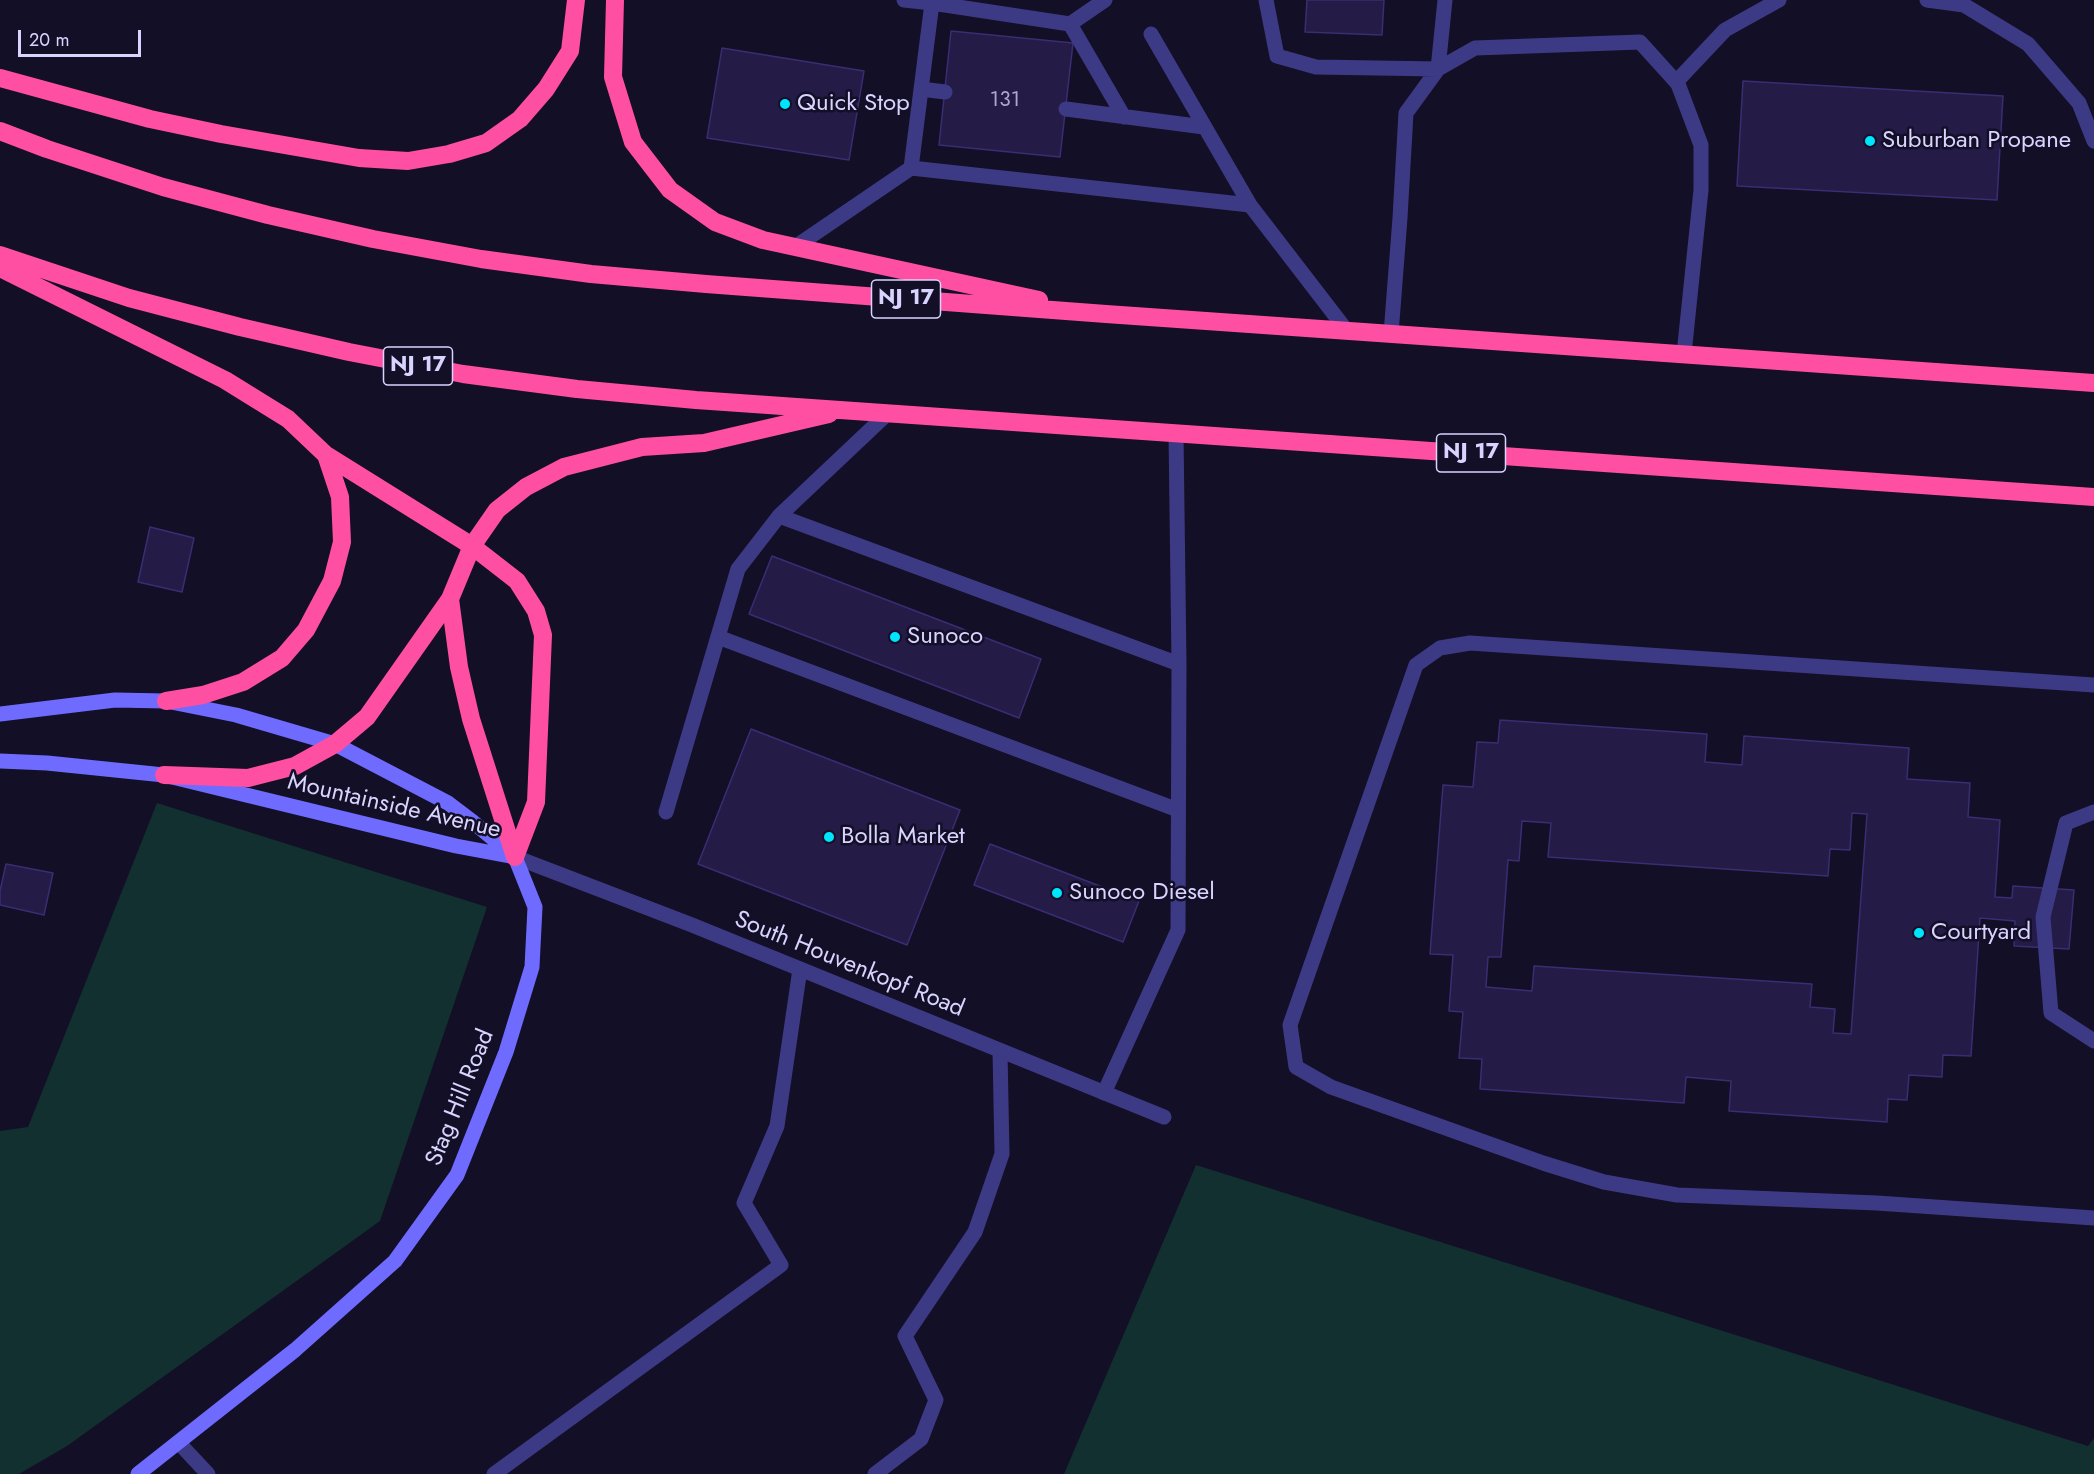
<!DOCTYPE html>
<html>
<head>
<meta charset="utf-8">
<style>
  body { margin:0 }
  #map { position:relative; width:2094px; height:1474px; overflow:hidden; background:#130f26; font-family:Jost,sans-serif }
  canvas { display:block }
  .scale { position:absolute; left:18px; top:30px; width:123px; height:27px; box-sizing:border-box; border:3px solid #d9d4ff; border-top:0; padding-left:8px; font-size:18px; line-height:21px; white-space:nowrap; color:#d9d4ff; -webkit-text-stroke:4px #130f26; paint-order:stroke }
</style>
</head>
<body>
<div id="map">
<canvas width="2094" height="1474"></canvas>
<div class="scale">20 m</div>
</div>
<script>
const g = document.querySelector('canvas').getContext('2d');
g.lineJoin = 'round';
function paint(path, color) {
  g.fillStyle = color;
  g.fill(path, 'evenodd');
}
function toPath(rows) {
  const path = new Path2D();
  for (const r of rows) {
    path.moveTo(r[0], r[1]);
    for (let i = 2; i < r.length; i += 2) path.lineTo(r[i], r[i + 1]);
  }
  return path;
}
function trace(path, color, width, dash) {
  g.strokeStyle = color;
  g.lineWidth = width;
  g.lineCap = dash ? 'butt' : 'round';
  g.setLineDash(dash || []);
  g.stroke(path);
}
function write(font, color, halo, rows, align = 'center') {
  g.font = font + ' Jost,sans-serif';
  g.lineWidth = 5;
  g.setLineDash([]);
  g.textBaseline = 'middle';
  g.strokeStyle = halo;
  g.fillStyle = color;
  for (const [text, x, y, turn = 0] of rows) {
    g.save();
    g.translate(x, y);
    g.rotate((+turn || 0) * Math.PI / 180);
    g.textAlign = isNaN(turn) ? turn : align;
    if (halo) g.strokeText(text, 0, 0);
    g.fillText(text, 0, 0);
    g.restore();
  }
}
paint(toPath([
  [157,803,487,907,380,1221,67,1446,19,1474,0,1474,0,1131,28,1127],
  [1196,1165,2088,1446,2094,1438,2094,1474,1064,1474]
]), '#12302f');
const building = toPath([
  [1307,0,1384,0,1382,35,1305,32,1307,0],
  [951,31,1073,43,1060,157,939,145,951,31],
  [722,48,864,71,849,160,707,138,722,48],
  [1743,81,2003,96,1997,200,1737,186,1743,81],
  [150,527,194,538,182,592,138,582,150,527],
  [772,556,1041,659,1019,718,749,614,772,556],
  [1500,720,1707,734,1705,762,1742,765,1744,736,1909,748,1907,779,1970,783,1968,817,2000,820,1995,897,2012,898,2013,886,2074,890,2069,949,2014,946,2015,921,1980,918,1971,1056,1943,1055,1942,1077,1909,1075,1907,1100,1888,1099,1887,1122,1729,1111,1731,1081,1686,1077,1684,1103,1480,1089,1482,1059,1459,1058,1463,1012,1449,1011,1453,955,1430,954,1443,785,1473,787,1477,742,1498,743,1500,720],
  [1852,813,1867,814,1851,1034,1833,1033,1835,1009,1810,1007,1812,984,1534,966,1532,991,1486,987,1488,957,1501,957,1508,860,1519,861,1522,821,1551,823,1548,857,1828,876,1830,849,1850,850,1852,813],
  [751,729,960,810,907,945,698,864,751,729],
  [990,844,1139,901,1123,942,974,885,990,844],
  [6,864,53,873,44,915,0,905,0,891,6,864]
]);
paint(building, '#241b47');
trace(building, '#3b2d73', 1.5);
trace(toPath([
  [904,0,932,3],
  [1266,0,1277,56,1316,67,1438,69,1445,0],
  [1927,0,1964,5,2028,44,2079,103,2094,141],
  [1070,24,1124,117],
  [1151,34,1250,205,1347,331],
  [1676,82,1725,30,1779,0],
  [921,89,945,92],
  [1066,109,1204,127],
  [911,168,932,3,1070,24,1105,0],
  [795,247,911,168,1250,205],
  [1391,334,1400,218,1406,113,1438,69,1475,48,1640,42,1678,84,1701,145,1701,190,1684,354],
  [779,516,1179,664],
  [718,637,1178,810],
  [2094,685,1470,643,1440,648,1416,665,1290,1025,1296,1067,1331,1087,1543,1163,1604,1182,1677,1195,1877,1203,2094,1218],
  [666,812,738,569,779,516,888,413],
  [2094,812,2066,823,2043,917,2051,1013,2094,1041],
  [1104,1093,1178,930,1179,664,1176,433],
  [179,1443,208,1474],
  [494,1474,781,1265,744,1203,777,1126,800,969],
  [875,1474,921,1439,936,1400,905,1336,975,1232,1002,1154,1000,1051]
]), '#3d3a85', 15);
trace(toPath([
  [515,857,692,925,1164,1117]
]), '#3d3a85', 15);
trace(toPath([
  [0,714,115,700,166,701,236,715,335,744,448,803,473,822,515,857,535,907,532,967,506,1052,457,1175,395,1261,295,1350,138,1474],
  [0,761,47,763,164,775,456,846,515,857]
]), '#6f6bff', 15);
trace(toPath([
  [615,0,613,77,633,142,670,190,715,222,763,240,1039,300],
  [0,78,150,119,221,134,359,158,408,161,449,154,486,143,520,119,546,89,570,51,576,0],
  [0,131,47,149,163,187,268,215,373,239,481,259,591,274,706,284,1106,314,2094,383],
  [0,255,129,298,240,327,349,352,463,374,577,389,696,400,2094,497],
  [0,268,225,380,288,419,326,455,472,546,517,581,536,611,543,635,536,802,515,857],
  [450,599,459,667,471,719,515,857],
  [166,701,203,695,243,682,282,658,306,630,332,581,342,542,340,497,326,455],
  [164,775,248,778,295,766,335,744,367,717,450,599,472,546,497,510,526,487,564,467,642,447,704,443,829,414]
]), '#ff4fa3', 18);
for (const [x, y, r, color] of [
  [785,104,6,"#00e5ff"],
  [1870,141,6,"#00e5ff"],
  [895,637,6,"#00e5ff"],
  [829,837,6,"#00e5ff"],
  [1057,893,6,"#00e5ff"],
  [1919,933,6,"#00e5ff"]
]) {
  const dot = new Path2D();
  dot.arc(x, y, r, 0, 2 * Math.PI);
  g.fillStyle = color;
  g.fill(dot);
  trace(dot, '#130f26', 2);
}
write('21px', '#aca6d1', null, [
  ["131",1005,101]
]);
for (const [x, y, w] of [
  [906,299,69],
  [418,366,69],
  [1471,453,69]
]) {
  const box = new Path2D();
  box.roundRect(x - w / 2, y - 19, w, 38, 4.5);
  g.fillStyle = '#130f26';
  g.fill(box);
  trace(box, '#d9d4ff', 1.5);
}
write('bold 22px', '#d9d4ff', null, [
  ["NJ 17",906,299],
  ["NJ 17",418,366],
  ["NJ 17",1471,453]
]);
write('24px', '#d9d4ff', '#130f26', [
  ["Quick Stop",797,104],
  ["Suburban Propane",1882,141],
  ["Sunoco",907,637],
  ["Bolla Market",841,837],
  ["Sunoco Diesel",1069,893],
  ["Courtyard",1931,933]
], 'left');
write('24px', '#d9d4ff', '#130f26', [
  ["Mountainside Avenue",394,807,13],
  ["South Houvenkopf Road",849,965,22],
  ["Stag Hill Road",461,1098,-68]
]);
</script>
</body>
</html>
